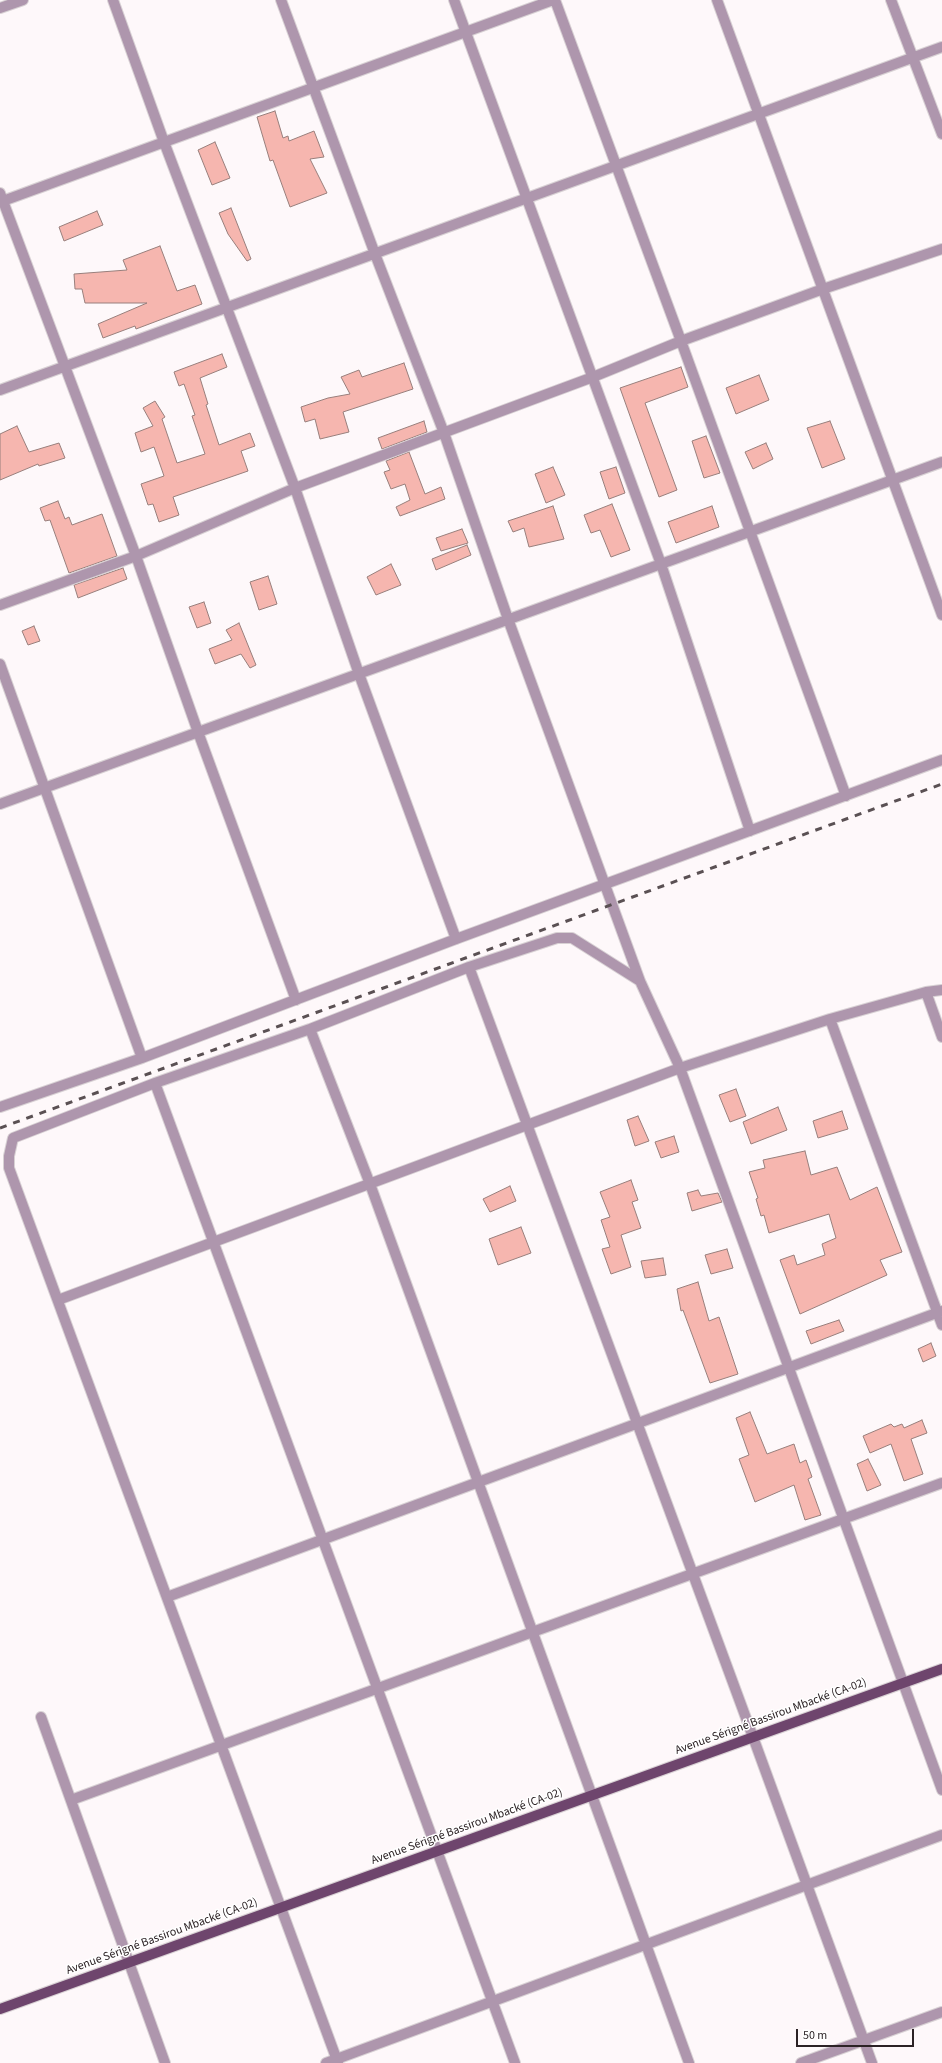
<!DOCTYPE html>
<html>
<head>
<meta charset="utf-8">
<style>
  body { margin:0 }
  #map { position:relative; width:942px; height:2063px; overflow:hidden; background:#fef8fa; font-family:"Source Sans 3",sans-serif }
  canvas { display:block }
  .scale { position:absolute; left:796px; top:2029px; width:118px; height:18px; box-sizing:border-box; border:2px solid #2c2225; border-top:0; padding-left:5px; font-size:12px; line-height:14px; white-space:nowrap; color:#2c2225; -webkit-text-stroke:3px #fff; paint-order:stroke }
</style>
</head>
<body>
<div id="map">
<canvas width="942" height="2063"></canvas>
<div class="scale">50 m</div>
</div>
<script>
const g = document.querySelector('canvas').getContext('2d');
g.lineJoin = 'round';
function paint(path, color) {
  g.fillStyle = color;
  g.fill(path, 'evenodd');
}
function toPath(rows) {
  const path = new Path2D();
  for (const r of rows) {
    path.moveTo(r[0], r[1]);
    for (let i = 2; i < r.length; i += 2) path.lineTo(r[i], r[i + 1]);
  }
  return path;
}
function trace(path, color, width, dash) {
  g.strokeStyle = color;
  g.lineWidth = width;
  g.lineCap = dash ? 'butt' : 'round';
  g.setLineDash(dash || []);
  g.stroke(path);
}
function write(font, color, halo, rows, align = 'center') {
  g.font = font + ' "Source Sans 3",sans-serif';
  g.lineWidth = 3;
  g.setLineDash([]);
  g.textBaseline = 'middle';
  g.strokeStyle = halo;
  g.fillStyle = color;
  for (const [text, x, y, turn = 0] of rows) {
    g.save();
    g.translate(x, y);
    g.rotate((+turn || 0) * Math.PI / 180);
    g.textAlign = isNaN(turn) ? turn : align;
    if (halo) g.strokeText(text, 0, 0);
    g.fillText(text, 0, 0);
    g.restore();
  }
}
const building = toPath([
  [275,111,283,138,288,136,289,141,314,131,324,157,310,159,327,193,290,207,273,160,270,161,257,117,275,111],
  [215,142,230,178,212,185,198,150,215,142],
  [231,208,251,259,247,261,228,234,219,213,231,208],
  [97,211,103,225,64,241,59,227,97,211],
  [160,246,177,291,195,285,202,304,136,329,135,326,103,338,98,324,147,303,85,303,82,289,75,289,74,274,127,270,123,260,160,246],
  [222,354,227,367,200,378,208,404,206,405,219,445,250,433,255,446,241,451,248,471,173,497,179,515,159,522,153,504,148,505,141,484,164,476,154,447,141,452,135,433,153,426,143,408,155,401,165,417,162,419,177,463,205,454,192,416,195,415,184,384,179,386,174,372,222,354],
  [404,363,413,389,343,412,349,432,320,439,315,419,305,422,301,407,328,398,350,394,341,377,359,370,362,377,404,363],
  [681,367,688,387,645,403,677,490,659,497,620,388,681,367],
  [759,375,769,400,736,414,726,388,759,375],
  [424,421,427,432,382,449,378,438,424,421],
  [830,421,845,459,822,468,807,428,830,421],
  [17,426,29,452,59,443,65,458,39,466,38,464,0,480,0,434,17,426],
  [706,436,720,473,704,478,692,441,706,436],
  [766,443,773,459,753,469,745,452,766,443],
  [409,452,425,494,441,487,445,499,400,516,396,507,410,500,405,484,391,489,384,472,390,470,386,461,409,452],
  [553,467,565,495,546,503,535,474,553,467],
  [616,467,625,493,609,499,600,472,616,467],
  [58,501,65,519,69,517,72,525,102,514,117,556,69,573,50,520,45,521,40,508,58,501],
  [612,504,630,550,611,557,600,530,591,533,584,515,612,504],
  [553,506,564,539,529,547,524,528,513,532,508,521,553,506],
  [712,506,719,527,676,543,668,522,712,506],
  [462,529,468,543,441,551,436,538,462,529],
  [467,545,471,555,436,570,432,559,467,545],
  [391,564,401,585,376,595,367,577,391,564],
  [123,568,127,579,78,598,74,585,123,568],
  [268,576,277,604,259,610,250,582,268,576],
  [204,602,211,623,197,628,189,607,204,602],
  [239,623,256,665,250,668,241,654,215,664,209,649,232,640,226,630,239,623],
  [34,626,40,641,28,645,22,631,34,626],
  [736,1089,746,1116,730,1122,719,1095,736,1089],
  [778,1107,787,1130,751,1144,743,1122,778,1107],
  [842,1111,848,1129,818,1138,813,1121,842,1111],
  [638,1116,649,1141,635,1146,627,1120,638,1116],
  [674,1136,679,1152,661,1158,655,1142,674,1136],
  [805,1151,811,1175,837,1167,850,1200,877,1187,902,1252,880,1260,887,1275,800,1314,780,1260,794,1255,797,1265,825,1255,822,1244,836,1238,829,1214,769,1233,764,1215,761,1216,756,1199,758,1198,749,1172,765,1168,763,1160,805,1151],
  [631,1180,638,1200,632,1202,641,1228,621,1235,631,1267,611,1274,602,1249,610,1247,601,1220,610,1217,600,1192,631,1180],
  [510,1186,516,1201,490,1212,483,1199,510,1186],
  [698,1190,701,1196,718,1193,722,1202,692,1211,687,1193,698,1190],
  [521,1227,531,1253,498,1265,489,1239,521,1227],
  [727,1249,733,1268,711,1274,705,1255,727,1249],
  [663,1258,666,1275,645,1278,641,1261,663,1258],
  [698,1282,709,1321,719,1317,738,1374,710,1383,683,1310,681,1311,677,1289,698,1282],
  [839,1320,844,1331,811,1344,806,1331,839,1320],
  [931,1343,936,1356,923,1362,918,1349,931,1343],
  [750,1412,767,1454,794,1444,800,1463,806,1460,812,1477,808,1479,821,1515,805,1520,794,1485,755,1502,739,1459,749,1455,736,1418,750,1412],
  [922,1420,927,1433,911,1439,923,1474,904,1481,891,1444,870,1453,863,1436,891,1424,894,1427,902,1424,904,1428,922,1420],
  [868,1459,881,1485,867,1491,857,1464,868,1459]
]);
paint(building, '#f6b6af');
trace(building, '#987f7c', 1);
const minor = toPath([
  [113,0,164,142,295,488,359,674,456,939],
  [281,0,375,254,444,433,508,619,640,981],
  [454,0,661,564,750,831],
  [555,0,681,341,846,796],
  [717,0,942,615],
  [891,0,942,134],
  [0,8,23,0],
  [0,193,136,556,198,732,296,1000],
  [0,202,553,0],
  [0,390,942,47],
  [0,605,136,556,295,488,593,377,681,341,823,289,942,249],
  [0,664,142,1058],
  [0,804,942,462],
  [469,967,753,1737],
  [926,992,942,1037],
  [830,1019,942,1325],
  [310,1029,370,1184,689,2063],
  [155,1083,515,2063],
  [0,1107,142,1058,456,939,942,760],
  [58,1300,680,1068,830,1019,926,992,942,990],
  [167,1597,942,1311],
  [41,1717,165,2063],
  [71,1800,942,1483],
  [326,2063,942,1835],
  [338,2063,9,1168,9,1156,13,1138,155,1083,310,1029,469,967,557,938,572,938,640,981,680,1068,942,1790]
]);
const tertiary = toPath([
  [753,1737,872,2063],
  [801,2063,942,2012]
]);
const primary = toPath([
  [0,2009,942,1669]
]);
trace(minor, '#d8d1d4', 12);
trace(tertiary, '#d8d1d4', 12);
trace(primary, '#d8d1d4', 12);
trace(minor, '#ae96ad', 10);
trace(tertiary, '#ae96ad', 10);
trace(primary, '#6e456d', 10);
trace(toPath([
  [0,1128,942,784]
]), '#5a5053', 3, [7, 7]);
write('12px', '#2c2225', '#fff', [
  ["Avenue Sérigné Bassirou Mbacké (CA-02)",771,1717,-20],
  ["Avenue Sérigné Bassirou Mbacké (CA-02)",467,1827,-20],
  ["Avenue Sérigné Bassirou Mbacké (CA-02)",162,1937,-20]
]);
</script>
</body>
</html>
